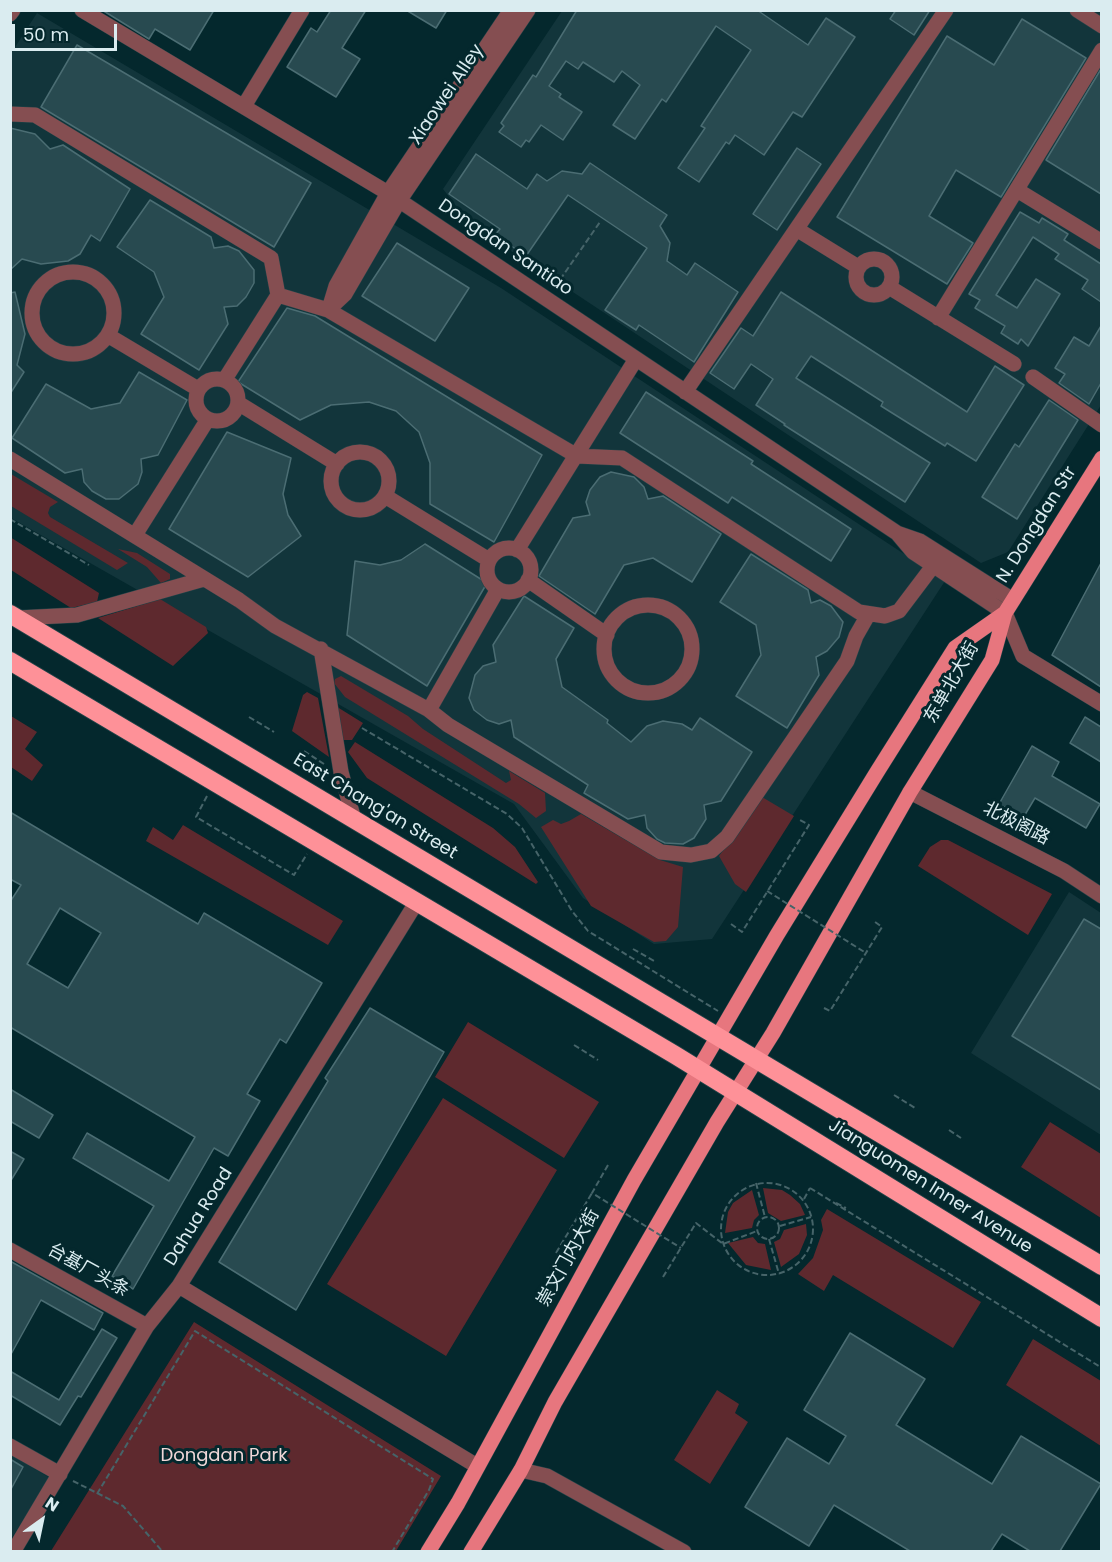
<!DOCTYPE html>
<html>
<head>
<meta charset="utf-8">
<style>
  body { margin:0 }
  #map { position:relative; width:1112px; height:1562px; overflow:hidden; background:#04282d; font-family:Poppins,sans-serif }
  canvas { display:block }
  .frame { position:absolute; inset:0; border:12px solid #daecf0; pointer-events:none }
  .north { position:absolute; left:12px; top:1490px; width:60px; height:60px; -webkit-text-stroke:4px #04282d; paint-order:stroke; rotate:33deg; font-size:16px; font-weight:700; line-height:24px; text-align:center; color:#daecf0 }
  .north::after { content:''; display:block; margin:auto; width:21px; height:27px; background:#daecf0; clip-path:polygon(50% 0,100% 100%,50% 72%,0 100%) }
  .scale { position:absolute; left:12px; top:24px; width:105px; height:27px; box-sizing:border-box; border:3px solid #daecf0; border-top:0; padding-left:8px; font-size:18px; line-height:21px; white-space:nowrap; color:#daecf0; -webkit-text-stroke:4px #04282d; paint-order:stroke }
</style>
</head>
<body>
<div id="map">
<canvas width="1112" height="1562"></canvas>
<div class="frame"></div>
<div class="north">N</div>
<div class="scale">50 m</div>
</div>
<script>
const g = document.querySelector('canvas').getContext('2d');
g.lineJoin = 'round';
function paint(path, color) {
  g.fillStyle = color;
  g.fill(path, 'evenodd');
}
function toPath(rows) {
  const path = new Path2D();
  for (const r of rows) {
    if (r.length === 3) {
      path.moveTo(r[0] + r[2], r[1]);
      path.arc(r[0], r[1], r[2], 0, 2 * Math.PI);
      continue;
    }
    path.moveTo(r[0], r[1]);
    for (let i = 2; i < r.length; i += 2) path.lineTo(r[i], r[i + 1]);
  }
  return path;
}
function trace(path, color, width, dash) {
  g.strokeStyle = color;
  g.lineWidth = width;
  g.lineCap = dash ? 'butt' : 'round';
  g.setLineDash(dash || []);
  g.stroke(path);
}
function write(font, color, halo, rows, align = 'center') {
  g.font = font + ' Poppins,"Noto Sans SC",sans-serif';
  g.lineWidth = 6;
  g.setLineDash([]);
  g.textBaseline = 'middle';
  g.strokeStyle = halo;
  g.fillStyle = color;
  for (const [text, x, y, turn = 0] of rows) {
    g.save();
    g.translate(x, y);
    g.rotate((+turn || 0) * Math.PI / 180);
    g.textAlign = isNaN(turn) ? turn : align;
    if (halo) g.strokeText(text, 0, 0);
    g.fillText(text, 0, 0);
    g.restore();
  }
}
paint(toPath([
  [562,11,1101,11,1101,405,1008,552,981,563,475,227,456,206,443,189],
  [37,13,501,288,945,581,712,939,654,944,583,898,514,804,11,518,10,55],
  [1069,892,1101,913,1101,1135,971,1053],
  [11,1455,50,1478,11,1539]
]), '#12353b');
paint(toPath([
  [11,474,58,502,50,507,48,513,50,517,128,563,117,570,11,506],
  [10,537,99,593,97,602,71,608,11,570],
  [118,549,137,553,170,574,170,579,161,583,147,567],
  [160,599,206,627,208,633,173,666,98,618],
  [341,676,408,716,423,729,506,783,511,780,509,771,545,793,546,811,536,818,519,804,345,697,334,683,335,679],
  [307,692,318,698,329,757,292,731,303,695],
  [334,705,363,723,352,740,341,740],
  [11,716,37,732,25,749,43,765,32,781,11,767],
  [355,742,493,828,515,847,538,882,536,884,367,778,348,752],
  [762,797,794,816,746,892,735,884,719,856],
  [581,814,660,860,683,867,678,927,666,941,654,942,591,906,541,827,553,820,561,824,569,821],
  [183,825,343,921,328,945,146,841,153,827,173,840],
  [941,840,948,840,1052,894,1028,935,918,866,930,847],
  [468,1022,599,1102,564,1158,435,1077],
  [443,1098,557,1170,446,1356,327,1284],
  [1050,1122,1101,1154,1101,1218,1021,1167],
  [763,1188,782,1190,790,1195,800,1204,805,1215,781,1221,768,1213],
  [752,1190,759,1215,754,1220,752,1228,725,1233,728,1212,733,1203],
  [827,1209,981,1302,953,1348,833,1275,824,1291,798,1274,813,1258,823,1230,821,1220],
  [806,1224,807,1235,799,1254,781,1267,774,1242,780,1239,784,1230],
  [753,1237,758,1243,765,1244,771,1270,746,1265,728,1243],
  [194,1322,441,1476,396,1551,51,1551],
  [1033,1339,1101,1381,1101,1446,1006,1385],
  [717,1390,739,1404,735,1413,748,1422,710,1484,674,1460]
]), '#5e292e');
const building = toPath([
  [102,10,214,10,190,50,155,29,149,39,102,10],
  [331,10,366,10,342,48,360,59,336,97,287,67,311,28,317,32,331,10],
  [406,10,447,10,436,28,406,10],
  [577,10,757,10,808,45,826,18,855,37,802,117,793,112,764,155,735,135,729,144,726,142,699,182,678,168,705,128,701,126,751,50,716,26,666,102,662,99,635,139,613,125,640,85,622,71,614,82,583,62,578,69,566,61,549,86,561,94,559,97,582,112,563,140,541,125,529,142,526,140,521,147,499,132,504,126,501,123,533,75,536,77,577,10],
  [896,10,930,10,914,35,890,19,896,10],
  [1022,19,1086,58,1001,197,956,170,929,216,973,243,947,284,837,217,947,36,994,65,1022,19],
  [77,45,311,183,274,247,41,107,77,45],
  [1101,69,1101,194,1046,160,1101,69],
  [10,128,35,134,50,149,63,145,130,189,100,241,91,235,80,254,68,261,41,264,22,259,10,270,10,128],
  [797,148,821,164,777,230,753,214,797,148],
  [476,154,527,189,537,174,547,181,562,171,582,174,590,163,667,215,660,226,670,243,667,261,687,275,695,263,738,292,694,362,639,325,636,330,605,310,647,248,568,195,526,256,495,235,500,229,449,194,476,154],
  [150,200,211,237,214,248,228,246,239,251,254,270,254,283,246,297,237,306,224,307,228,324,199,370,141,334,164,297,154,272,117,247,150,200],
  [1020,212,1039,223,1042,218,1068,234,1064,240,1101,264,1101,302,1082,289,1088,280,1055,259,1059,254,1033,237,996,295,1017,308,1036,279,1060,294,1028,346,1021,339,1018,344,1001,333,1005,326,975,308,980,300,969,294,1020,212],
  [397,243,469,288,435,341,362,296,397,243],
  [15,292,25,334,17,365,24,372,10,394,10,293,15,292],
  [781,292,967,412,995,366,1024,385,976,461,947,443,945,446,881,406,883,402,811,356,796,378,930,463,905,502,784,425,785,424,756,405,773,379,751,364,734,389,710,373,741,328,753,336,781,292],
  [287,308,315,316,542,455,494,542,430,504,430,463,419,432,396,411,369,402,331,405,300,420,238,382,287,308],
  [1101,326,1101,383,1089,404,1059,383,1065,374,1055,368,1074,337,1089,346,1101,326],
  [139,372,187,400,158,455,141,459,142,472,138,484,119,499,106,499,92,491,84,482,82,469,65,473,12,438,46,384,91,409,120,403,139,372],
  [646,392,753,461,751,464,851,529,831,561,732,497,728,503,620,433,646,392],
  [1049,400,1078,420,1017,519,982,497,1015,444,1019,447,1049,400],
  [227,432,291,458,283,494,288,515,301,536,248,577,169,529,227,432],
  [611,472,634,477,644,487,648,499,663,496,721,534,692,582,653,558,624,565,595,614,539,576,573,518,590,515,586,502,590,490,600,477,611,472],
  [425,544,487,583,427,686,347,635,355,561,380,565,401,560,425,544],
  [751,554,808,590,811,603,820,600,831,606,843,622,839,637,827,651,816,657,819,675,787,728,736,696,761,655,756,625,720,602,751,554],
  [1101,563,1101,687,1052,655,1101,563],
  [524,596,574,628,556,659,562,687,608,720,607,723,631,742,647,726,663,721,682,724,692,730,700,718,752,752,721,801,704,805,706,819,694,838,683,844,665,843,657,839,647,828,645,815,628,819,584,793,588,785,514,737,511,720,499,724,487,720,474,710,469,698,475,675,483,666,496,662,493,645,524,596],
  [1085,717,1101,727,1101,762,1070,743,1085,717],
  [1032,746,1059,762,1052,776,1100,804,1086,828,1035,798,1023,818,999,804,1032,746],
  [10,812,198,924,204,913,322,983,286,1043,280,1039,247,1094,260,1101,228,1156,214,1148,133,1289,112,1276,154,1206,73,1158,87,1133,169,1181,195,1137,10,1027,10,902,21,885,10,879,10,812],
  [60,908,101,933,68,988,27,964,60,908],
  [1084,919,1101,929,1101,1090,1012,1036,1084,919],
  [370,1008,444,1052,296,1310,219,1262,328,1081,325,1078,370,1008],
  [10,1089,53,1115,39,1138,10,1121,10,1089],
  [10,1151,24,1159,10,1182,10,1151],
  [10,1261,103,1313,94,1330,41,1300,10,1356,10,1261],
  [102,1329,117,1338,81,1397,78,1396,60,1425,10,1395,10,1371,59,1400,102,1329],
  [850,1333,925,1379,896,1425,992,1484,1021,1436,1101,1484,1060,1551,1030,1551,1002,1534,991,1551,910,1551,834,1505,809,1546,745,1507,787,1438,829,1464,846,1436,804,1410,850,1333],
  [10,1459,23,1467,10,1491,10,1459]
]);
paint(building, '#284a50');
trace(building, '#4b6d73', 1.5);
const minor = toPath([
  [82,10,388,193,897,533,920,541,1013,600],
  [1077,10,1102,26],
  [10,14,13,10],
  [244,106,302,10],
  [10,114,35,115,271,258,278,295,225,379],
  [1017,190,1102,242],
  [798,230,858,267],
  [874,277,18],
  [73,313,41],
  [889,287,1014,364],
  [278,295,328,310,577,456,622,458,859,612,885,616,899,611,933,566],
  [329,309,336,286,388,193,511,10],
  [328,310,345,294,399,201,528,10],
  [938,318,1102,50],
  [109,336,198,389],
  [1033,377,1102,425],
  [217,400,21],
  [685,392,946,10],
  [238,403,337,464],
  [360,481,29],
  [10,459,239,600,275,626,429,710,448,725,661,852,691,855,711,851,727,837,847,661,856,636,868,615],
  [385,496,489,560],
  [897,533,913,552,1005,613,1023,656,1102,704],
  [135,535,208,419],
  [509,570,22],
  [517,550,636,359],
  [528,580,607,635],
  [648,649,44],
  [17,618,77,615,204,579],
  [321,649,341,772,354,820],
  [429,710,498,589],
  [910,792,1064,871,1102,896],
  [10,1250,147,1326],
  [179,1286,477,1466],
  [10,1446,60,1474],
  [521,1470,547,1476,684,1552],
  [13,1552,147,1326,179,1286,416,903]
]);
const major = toPath([
  [428,1552,458,1503,634,1180,777,935,877,772,955,648,1005,613],
  [471,1552,521,1470,555,1402,717,1122,773,1033,910,792,992,660,1005,613,1102,458]
]);
const highway = toPath([
  [10,614,1102,1266],
  [10,661,675,1055,1102,1318]
]);
trace(minor, '#224348', 16);
trace(major, '#224348', 16);
trace(highway, '#224348', 20);
trace(toPath([
  [555,287,600,222],
  [10,519,89,565],
  [249,717,274,732],
  [362,728,507,814,522,828,572,911,588,931,718,1011],
  [304,751,324,764],
  [207,796,196,817,294,875,307,854],
  [731,924,742,932,809,825,800,820],
  [633,949,656,962],
  [824,1008,830,1011,882,927,875,922],
  [574,1045,598,1060],
  [894,1095,915,1108],
  [949,1130,961,1138],
  [767,1229,46],
  [756,1183,765,1217],
  [810,1188,1102,1368],
  [804,1199,810,1188],
  [836,1203,846,1208],
  [768,1228,11],
  [780,1226,811,1217],
  [769,1239,779,1274],
  [556,1253,592,1193],
  [663,1277,696,1223,723,1244,757,1231],
  [73,1481,123,1506,163,1552],
  [97,1494,195,1331,433,1479,429,1490,392,1552]
]), '#466469', 2, [6, 3]);
trace(minor, '#854e51', 15);
trace(major, '#e7767e', 15);
trace(highway, '#fe9198', 18);
trace(toPath([
  [767,891,866,953],
  [608,1165,592,1193,681,1248]
]), '#466469', 2, [6, 3]);
write('18px', '#daecf0', '#04282d', [
  ["Xiaowei Alley",447,95,-56],
  ["Dongdan Santiao",505,248,34],
  ["N. Dongdan Str",1037,525,-58],
  ["东单北大街",952,683,-60],
  ["East Chang'an Street",375,807,31],
  ["北极阁路",1016,824,27],
  ["Jianguomen Inner Avenue",930,1187,32],
  ["Dahua Road",199,1217,-58],
  ["崇文门内大街",569,1258,-61],
  ["台基厂头条",88,1271,29]
]);
write('18px', '#f0d7d8', '#04282d', [
  ["Dongdan Park",224,1456]
]);
</script>
</body>
</html>
